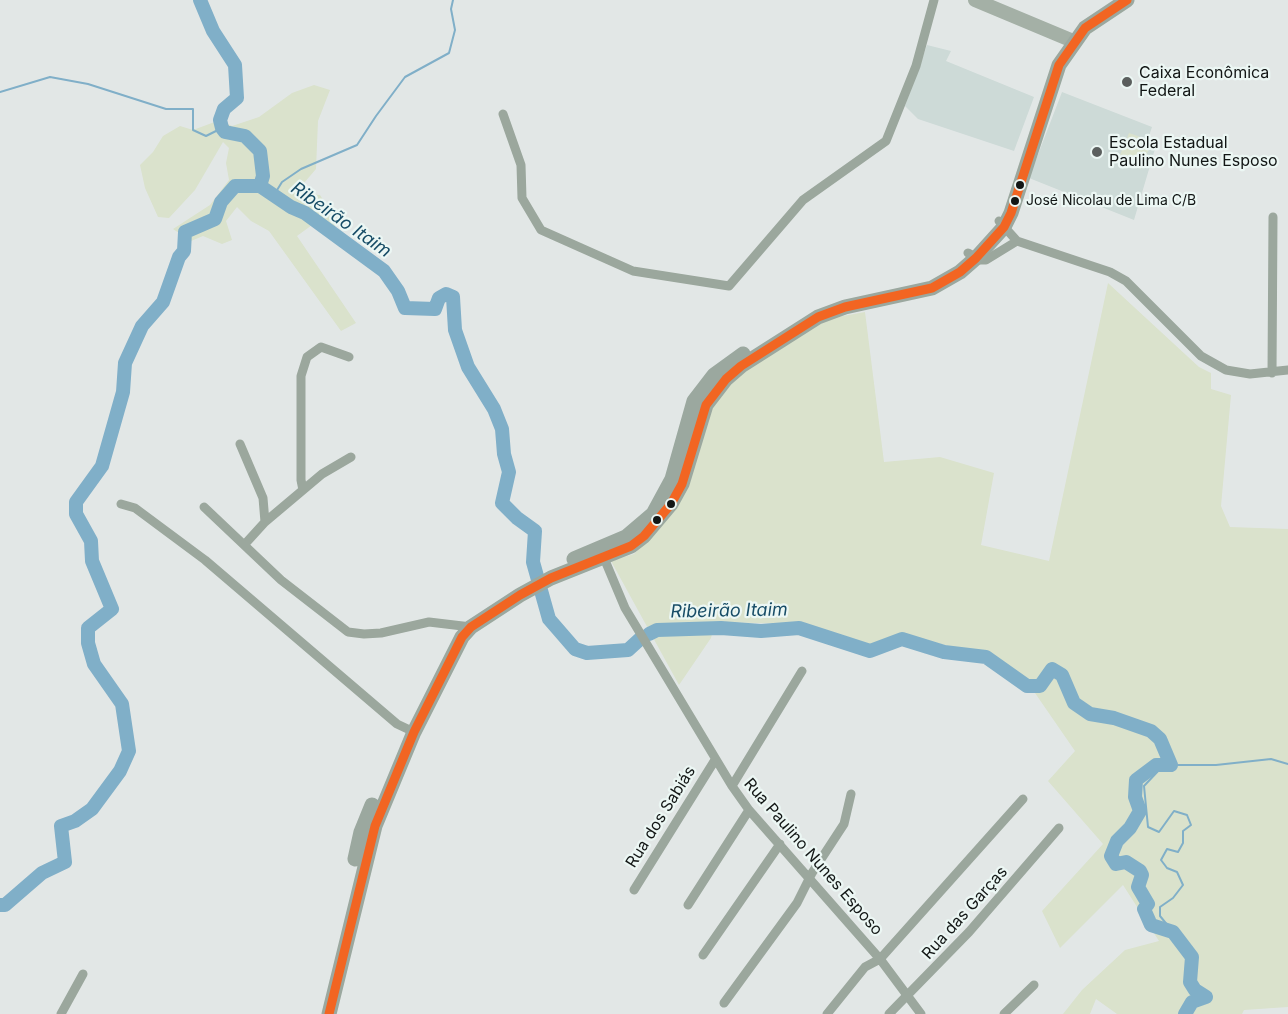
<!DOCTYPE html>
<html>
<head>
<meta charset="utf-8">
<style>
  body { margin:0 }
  canvas { display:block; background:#e2e7e6 }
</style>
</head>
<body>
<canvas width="1288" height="1014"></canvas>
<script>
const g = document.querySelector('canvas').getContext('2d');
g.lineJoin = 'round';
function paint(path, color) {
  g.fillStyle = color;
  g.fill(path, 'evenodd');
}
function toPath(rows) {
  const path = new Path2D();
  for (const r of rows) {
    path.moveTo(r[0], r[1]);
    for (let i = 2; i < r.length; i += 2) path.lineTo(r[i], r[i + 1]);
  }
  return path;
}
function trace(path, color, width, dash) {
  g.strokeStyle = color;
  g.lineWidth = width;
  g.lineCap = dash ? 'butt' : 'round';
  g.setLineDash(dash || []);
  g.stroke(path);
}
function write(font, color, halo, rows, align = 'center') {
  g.font = font + ' Inter,sans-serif';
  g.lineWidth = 4.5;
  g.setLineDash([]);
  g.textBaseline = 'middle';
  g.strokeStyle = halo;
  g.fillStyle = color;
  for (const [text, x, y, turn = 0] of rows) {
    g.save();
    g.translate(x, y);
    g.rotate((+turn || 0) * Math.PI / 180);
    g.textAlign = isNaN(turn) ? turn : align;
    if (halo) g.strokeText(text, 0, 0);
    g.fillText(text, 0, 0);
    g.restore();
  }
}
paint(toPath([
  [927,45,951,51,946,61,1034,97,1014,151,918,119,905,106],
  [1062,92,1152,127,1148,139,1157,142,1134,220,1029,178]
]), '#cddad7');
paint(toPath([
  [314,85,330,90,318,121,316,169,304,183,301,193,320,195,332,214,336,229,312,225,297,236,356,323,341,331,269,231,251,221,237,207,226,221,232,240,222,244,203,236,191,241,173,229,210,205,229,180,226,163,229,148,223,142,195,190,169,218,158,217,145,188,140,165,153,152,163,136,180,126,193,130,220,120,232,126,259,117,292,93],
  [1129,133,1152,141,1141,169,1118,160],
  [1108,283,1199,367,1211,373,1211,389,1231,395,1221,506,1230,527,1288,529,1288,1007,1244,1010,1242,1014,1117,1014,1096,999,1090,1014,1063,1014,1082,990,1125,950,1159,941,1123,885,1060,948,1042,911,1103,844,1048,781,1075,751,1026,680,986,652,948,646,903,633,871,646,799,624,715,622,711,638,679,685,611,561,634,554,673,513,688,483,708,410,731,384,745,371,821,320,865,312,884,462,940,457,994,473,981,545,1049,561]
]), '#dae2cc');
trace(toPath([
  [0,92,50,77,88,84,166,109,193,109,193,130,206,136,222,128],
  [274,195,282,182,301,169,357,145,376,116,405,77,449,53,455,30,451,9,453,0],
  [1173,932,1160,916,1160,907,1173,898,1183,885,1177,872,1167,868,1161,860,1167,849,1178,852,1183,843,1183,831,1191,825,1187,815,1174,811,1159,832,1148,827,1144,786,1160,769,1171,765,1216,765,1271,759,1288,764]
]), '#80afc8', 2);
trace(toPath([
  [260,186,291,207,305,213,384,271,398,291,405,308,435,309,439,298,446,294,453,297,455,330,468,367,494,409,502,429,504,454,509,472,502,503,517,518,535,531,533,562,549,619,575,649,587,653,628,650,640,639],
  [649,634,657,630,721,628,761,631,799,628,870,651,902,639,944,652,986,657,1027,686,1040,686,1052,669,1062,675,1074,703,1090,714,1114,718,1151,731,1160,739,1171,765,1156,765,1136,780,1135,797,1140,811,1130,828,1117,841,1111,856,1116,864,1126,862,1140,871,1142,875,1138,887,1148,904,1144,909,1151,925,1173,932,1192,957,1190,982,1195,990,1206,997,1192,1002,1185,1014],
  [0,905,5,905,42,873,65,862,61,826,75,821,92,809,120,771,129,751,122,704,94,664,88,643,88,628,112,609,92,561,91,541,76,514,76,502,102,466,123,392,125,363,142,326,163,302,179,257,184,251,185,232,215,219,221,202,235,186,260,186,263,176,260,151,245,136,225,132,222,128,220,120,224,109,237,98,235,65,213,31,200,0]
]), '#80afc8', 14);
trace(toPath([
  [503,114,521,165,522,198,541,230,633,271,729,286,803,200,886,141,916,66,934,0],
  [999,221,1017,241,1110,272,1126,281,1201,356,1226,370,1250,374,1288,370],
  [968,253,981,260,986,260,1017,241],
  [1272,373,1273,217],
  [240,444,263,498,265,522],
  [303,490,322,474,351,457],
  [121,504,135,508,205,560,397,724,414,732],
  [204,507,281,580,348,632,364,634,381,633,429,622,471,627],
  [245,544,265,522,303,490,301,480,301,376,307,357,321,347,349,357],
  [604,558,625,608,732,786,749,810,880,959,921,1014],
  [732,786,802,671],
  [634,890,715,760],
  [688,905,749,810],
  [703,955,780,844],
  [724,1003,797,903,812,873,844,824,851,794],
  [61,1014,83,974],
  [827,1014,865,967,880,959,1023,799],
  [889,1014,969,932,1059,828],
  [1004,1014,1034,985]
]), '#9ba79d', 9);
trace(toPath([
  [975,0,1073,41]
]), '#a4b0a6', 14);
trace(toPath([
  [574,559,626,537,653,514,672,479,694,401,714,375,743,354],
  [355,859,361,832,372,805],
  [329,1014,375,826,414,732,462,637,471,627,520,595,551,578,631,546,644,536,671,504,682,484,706,405,726,379,741,366,818,317,845,307,932,288,960,272,976,258,1004,227,1011,213,1059,65,1085,28,1127,0]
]), '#9ba89f', 15);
trace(toPath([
  [329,1014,375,826,414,732,462,637,471,627,520,595,551,578,631,546,644,536,671,504,682,484,706,405,726,379,741,366,818,317,845,307,932,288,960,272,976,258,1004,227,1011,213,1059,65,1085,28,1127,0]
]), '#f26522', 9);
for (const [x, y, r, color] of [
  [1127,82,6,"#5b5f5e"],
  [1097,152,6,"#5b5f5e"],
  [1020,185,5,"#121615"],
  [1015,201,5,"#121615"],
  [671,504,5,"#121615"],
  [657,520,5,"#121615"]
]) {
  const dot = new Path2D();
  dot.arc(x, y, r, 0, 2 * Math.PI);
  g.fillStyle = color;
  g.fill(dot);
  trace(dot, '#ecf7f4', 2);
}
write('14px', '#121615', '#ecf7f4', [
  ["José Nicolau de Lima C/B",1026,201]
], 'left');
write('16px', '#121615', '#ecf7f4', [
  ["Caixa Econômica",1139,73],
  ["Federal",1139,91],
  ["Escola Estadual",1109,143],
  ["Paulino Nunes Esposo",1109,161]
], 'left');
write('16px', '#121615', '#ecf7f4', [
  ["Rua dos Sabiás",661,817,-58],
  ["Rua Paulino Nunes Esposo",813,857,49],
  ["Rua das Garças",965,913,-48]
]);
write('italic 18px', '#174c66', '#ecf7f4', [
  ["Ribeirão Itaim",341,220,35],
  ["Ribeirão Itaim",729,611,-1]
]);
</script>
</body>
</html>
